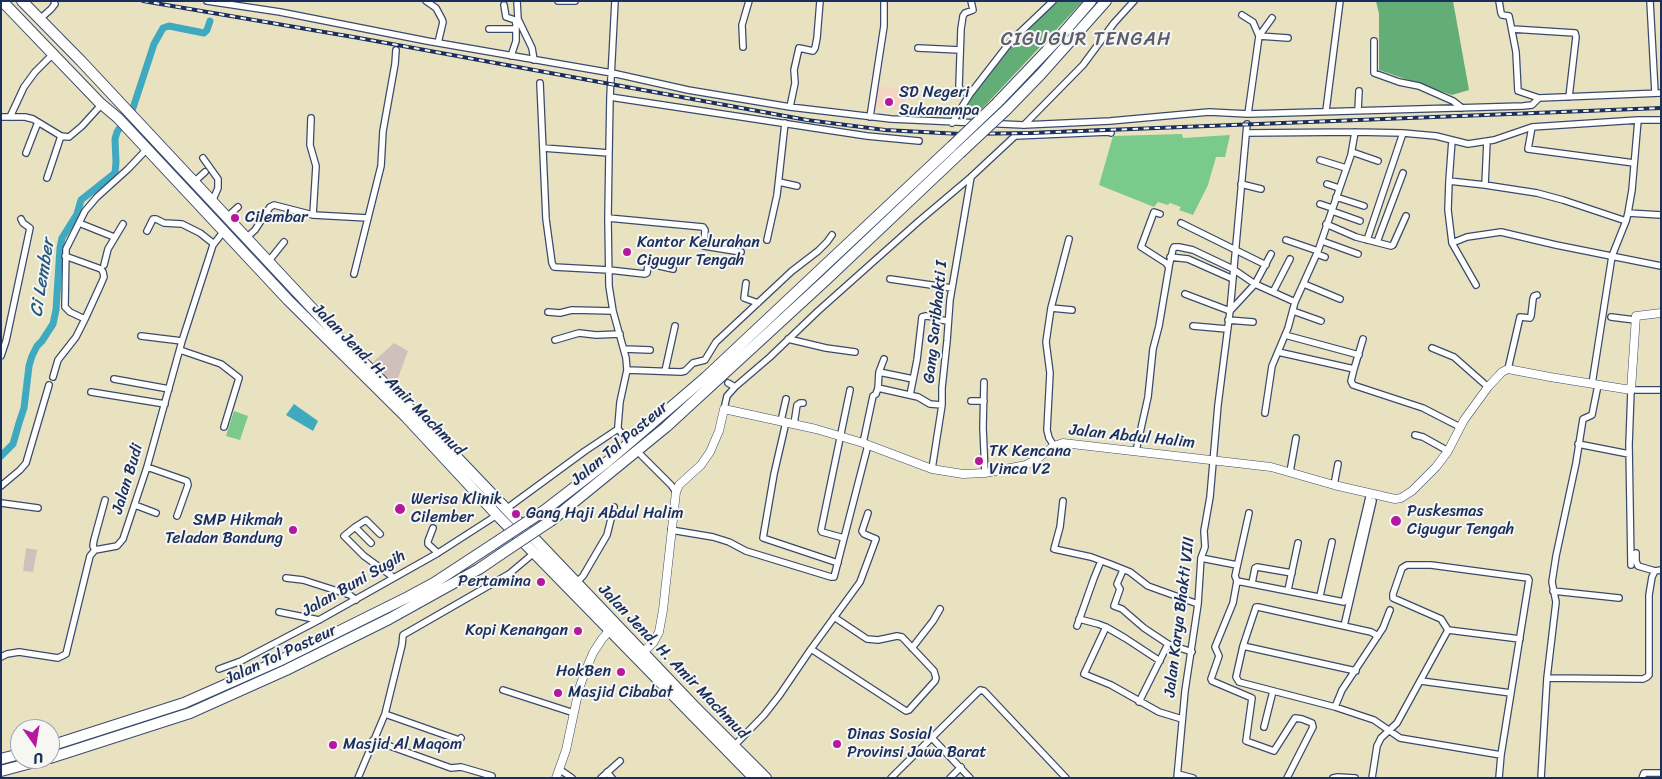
<!DOCTYPE html>
<html>
<head>
<meta charset="utf-8">
<style>
  body { margin:0 }
  #map { position:relative; width:1662px; height:779px; overflow:hidden; background:#e9e2c0; font-family:Sriracha,sans-serif }
  canvas { display:block }
  .frame { position:absolute; inset:0; border:2px solid #1b2f5e; pointer-events:none }
  .north { position:absolute; left:10px; top:719px; width:50px; height:50px; box-sizing:border-box; background:#f6f6f2; border:1px solid #9ea6b7; border-radius:50%; rotate:167deg; font-size:14px; font-weight:700; line-height:20px; text-align:center; color:#1b2f5e }
  .north::after { content:''; display:block; margin:auto; width:18px; height:22px; background:#b5179e; clip-path:polygon(50% 0,100% 100%,50% 72%,0 100%) }
</style>
</head>
<body>
<div id="map">
<canvas width="1662" height="779"></canvas>
<div class="frame"></div>
<div class="north">U</div>
</div>
<script>
const g = document.querySelector('canvas').getContext('2d');
g.lineJoin = 'round';
function paint(path, color) {
  g.fillStyle = color;
  g.fill(path, 'evenodd');
}
function toPath(rows) {
  const path = new Path2D();
  for (const r of rows) {
    path.moveTo(r[0], r[1]);
    for (let i = 2; i < r.length; i += 2) path.lineTo(r[i], r[i + 1]);
  }
  return path;
}
function trace(path, color, width, dash) {
  g.strokeStyle = color;
  g.lineWidth = width;
  g.lineCap = dash ? 'butt' : 'round';
  g.setLineDash(dash || []);
  g.stroke(path);
}
function write(font, color, halo, rows, align = 'center') {
  g.font = font + ' Sriracha,sans-serif';
  g.lineWidth = 4;
  g.setLineDash([]);
  g.textBaseline = 'middle';
  g.strokeStyle = halo;
  g.fillStyle = color;
  for (const [text, x, y, turn = 0] of rows) {
    g.save();
    g.translate(x, y);
    g.rotate((+turn || 0) * Math.PI / 180);
    g.textAlign = isNaN(turn) ? turn : align;
    if (halo) g.strokeText(text, 0, 0);
    g.fillText(text, 0, 0);
    g.restore();
  }
}
paint(toPath([
  [875,87,902,88,902,97,905,98,903,110,873,107]
]), '#f3d4bf');
paint(toPath([
  [394,343,408,351,395,386,391,388,372,363],
  [26,548,37,550,33,572,23,571]
]), '#cfc0bb');
paint(toPath([
  [1182,134,1183,138,1230,135,1225,157,1216,157,1208,185,1193,215,1179,210,1181,207,1170,203,1168,205,1158,202,1154,207,1099,185,1113,136],
  [234,411,248,416,240,440,226,436]
]), '#7aca8b');
paint(toPath([
  [1058,1,1083,1,979,112,961,111,974,90,1016,40],
  [1376,1,1453,1,1469,90,1452,95,1379,70,1379,14]
]), '#63ae77');
paint(toPath([
  [294,404,318,421,313,431,286,415]
]), '#3fa9bf');
trace(toPath([
  [1,456,13,444,19,423,24,408,29,366,32,356,37,346,42,341,53,324,56,310,60,248,62,238,77,214,81,200,115,173,116,162,115,139,117,132,133,108,154,44,163,28,169,26,204,33,207,30,210,21]
]), '#3fa9bf', 7);
const street = toPath([
  [207,1,280,12,427,41,612,73,688,90,790,107,891,119,1024,125,1110,121,1209,112,1248,114,1523,106,1532,105,1539,98,1661,93],
  [426,1,436,8,442,19,443,22,438,43],
  [517,1,518,19,532,48,534,60],
  [558,1,575,1],
  [615,1,610,97,609,153,608,218,609,286,613,311,626,358,627,370,620,402,618,426,618,429,626,438],
  [1499,1,1501,13,1502,15,1509,16,1510,21,1516,52,1518,91,1539,98],
  [1650,1,1655,93],
  [504,5,506,17,515,20,516,24,516,41,511,56],
  [1242,15,1253,22,1259,36,1288,38],
  [40,19,51,9,55,4,54,1],
  [489,29,516,29],
  [1512,29,1575,33,1576,37,1569,97],
  [1374,41,1374,73,1399,82,1419,86,1453,101,1462,108],
  [743,47,742,25,749,1],
  [918,48,960,50],
  [540,83,546,219,552,263,554,267,609,270,645,274,647,273,648,265,651,264,673,269],
  [970,94,961,91,959,86,961,29,963,16,965,13,973,10,971,1],
  [610,97,867,136,919,141],
  [790,107,795,83,794,70,799,48,813,51,815,48,817,38,820,1],
  [1358,110,1359,91],
  [1326,111,1340,1],
  [1248,114,1259,36,1272,18],
  [1,117,25,117,33,119,61,136,69,137,82,126,102,104],
  [10,117,24,87,35,72,53,54],
  [870,117,884,26,884,1],
  [311,118,310,145,316,166,313,215],
  [952,123,970,94,1011,41,1053,1],
  [1024,125,1083,65,1114,23,1134,1],
  [1532,127,1528,149,1634,163],
  [1246,133,1355,132,1403,133,1436,136,1468,144,1494,140,1532,127,1638,120,1661,120],
  [543,148,609,153],
  [1352,152,1378,161],
  [26,153,38,122],
  [203,158,218,179,218,188,212,202],
  [1320,160,1346,168],
  [47,178,61,136],
  [1449,181,1452,140],
  [194,182,205,172],
  [779,182,797,186],
  [1241,184,1261,189],
  [1327,184,1339,188],
  [1485,185,1487,141],
  [1336,197,1364,206],
  [1320,204,1332,208],
  [1332,211,1360,221],
  [1628,213,1661,215],
  [227,217,238,207],
  [608,218,703,227,705,230,704,246,741,252],
  [79,223,114,237],
  [1181,223,1266,265],
  [1326,224,1356,237,1391,246,1393,245,1406,216],
  [147,231,153,219,156,219,164,223,182,224,200,233,214,244],
  [246,238,255,230,270,207,274,205,313,215,368,218],
  [767,240,777,195,785,123],
  [1286,240,1318,251],
  [1367,240,1403,133],
  [1322,241,1358,254],
  [1377,242,1403,173],
  [1452,243,1467,237,1501,232,1556,245,1661,266],
  [1317,254,1325,257],
  [65,256,101,269,103,272,104,277,101,284,85,319],
  [1170,257,1188,259,1233,279],
  [268,262,284,242],
  [104,265,108,249,123,224],
  [1169,266,1173,249,1174,247,1179,247,1193,250,1233,269,1255,284,1271,254],
  [354,274,381,166,383,131,395,64,396,50],
  [890,279,952,288],
  [746,283,744,298,758,303],
  [1304,284,1340,299],
  [1476,285,1452,243,1448,210,1449,181,1485,185,1537,193,1563,200,1626,221],
  [1273,292,1290,259],
  [1185,294,1230,311],
  [1051,308,1072,310],
  [1230,311,1255,284,1295,302],
  [1293,311,1321,321],
  [548,312,560,313,572,310,613,311],
  [1611,317,1635,320],
  [1228,320,1253,322],
  [1193,326,1227,329],
  [1285,335,1359,355],
  [141,336,182,341],
  [788,339,826,348,855,352],
  [1363,339,1354,369,1351,381,1353,385,1423,408,1460,427],
  [555,340,579,333,596,335,620,334],
  [1432,348,1454,357,1488,387],
  [624,349,650,350],
  [180,350,221,364,239,378,224,427],
  [1278,352,1354,369],
  [1,356,6,341,30,228,23,223,21,219],
  [1508,369,1520,317,1530,318,1531,316,1533,299,1534,296,1537,295],
  [627,370,681,372,685,371,693,363,705,360,716,342,792,271,818,251,827,242,832,235],
  [665,371,675,326],
  [879,372,913,379],
  [53,377,58,360,76,337,85,319,70,312,65,307,66,249,85,211,97,197,128,169,147,149],
  [114,379,169,389],
  [984,382,983,428,985,473],
  [728,383,735,387],
  [1592,384,1612,256,1626,221,1628,213,1632,190,1638,120],
  [878,388,918,397,930,404,942,405],
  [1631,390,1629,445,1631,565],
  [1636,390,1661,390],
  [91,392,165,404],
  [910,395,917,360,922,317,926,316,934,317,935,319,948,321],
  [971,401,984,401],
  [724,409,727,396,735,387,770,357,818,311,919,221,971,177,1015,136,1108,132,1111,133],
  [1265,413,1272,366,1288,328,1295,302,1318,251,1351,155,1355,132],
  [781,421,786,399],
  [786,422,774,474,763,538,838,563],
  [794,424,797,405,800,403,803,403],
  [1415,435,1423,437,1448,451],
  [863,443,873,396,876,394,878,388,879,372,884,359],
  [1578,444,1629,454],
  [1054,446,1049,438,1047,430,1050,373,1046,342,1051,308,1069,239],
  [1136,451,1148,397,1153,349,1159,326,1169,267,1166,263,1141,247,1154,212,1160,214],
  [641,455,671,485,676,492],
  [147,467,187,481,188,485,177,516],
  [932,469,942,405,942,388,947,341,950,300,971,177],
  [1290,472,1296,438],
  [1334,485,1338,464],
  [1,486,20,470,26,463,49,385],
  [1063,501,1060,527,1054,549,1091,557,1110,564,1130,572,1148,586,1198,604],
  [1,503,38,508],
  [135,505,156,513],
  [506,509,585,451,618,429],
  [1249,513,1235,576,1237,581,1233,603,1215,647,1219,656,1211,679,1212,681,1252,698,1246,741,1274,751,1295,718,1302,719,1312,723,1313,727,1287,778],
  [355,527,366,520,380,534],
  [433,528,428,541,428,544,438,553],
  [671,530,713,537,729,542,746,551,831,577,834,577,868,445],
  [844,538,822,532,821,530,850,390],
  [371,543,355,527,344,536,364,556,393,577],
  [95,550,93,546,94,540,105,500],
  [1636,553,1636,561,1638,566,1655,571,1661,570],
  [1201,558,1237,565],
  [1123,570,1117,584,1120,589,1114,606,1122,609,1144,628,1168,644,1192,652],
  [286,578,303,580,350,595,356,600],
  [1237,581,1344,602,1370,493],
  [576,583,583,576,607,535,614,507],
  [1252,583,1255,568,1257,567,1292,573],
  [1288,590,1298,543],
  [1553,591,1619,598],
  [1320,596,1332,542],
  [279,612,319,620],
  [1079,619,1098,624,1106,627,1125,638,1160,661],
  [1077,626,1094,578,1101,561],
  [1344,626,1373,501],
  [1106,627,1084,674,1111,685,1159,712,1182,719],
  [1448,630,1520,639],
  [1378,636,1371,632,1258,607,1256,607,1243,646,1236,677,1239,682,1335,707,1374,720,1400,738,1501,755],
  [1243,646,1356,671],
  [912,648,933,621,940,609],
  [811,649,906,711,909,710,935,681,936,678,934,671,902,637,897,636,878,640,867,639,834,617],
  [1,657,7,654,19,652,58,658,66,654,90,556,95,550,117,546,123,539,147,467,182,341,213,245,224,231],
  [219,669,241,661,319,620,438,553,497,515],
  [1547,678,1643,679,1647,677,1649,675,1649,595,1652,577,1655,571],
  [1421,681,1511,693],
  [503,690,574,713],
  [1139,702,1168,644],
  [1335,707,1342,690,1383,628,1390,610],
  [385,714,459,740,461,738],
  [1264,727,1273,691],
  [932,738,970,778],
  [373,740,451,768,461,767,492,776,492,778],
  [734,746,764,715,779,696,811,649,860,582,876,539,864,534,862,531,868,513],
  [559,769,572,778],
  [607,772,612,778],
  [1178,774,1193,778],
  [358,778,385,714,402,645,403,635,509,574,534,553],
  [601,778,620,761],
  [891,778,980,690,984,691,1066,778],
  [950,778,961,767],
  [1177,778,1185,691,1198,604,1201,558,1205,547,1204,531,1210,497,1218,405,1230,311,1247,124],
  [1333,778,1338,777,1355,778],
  [1372,778,1377,746,1381,738,1397,723,1448,630,1441,619,1393,598,1393,594,1402,568,1407,565,1431,565,1528,578,1529,580,1501,755,1499,778],
  [1541,778,1547,678,1556,602,1552,582,1556,556,1576,463,1583,419,1592,415,1598,385],
  [1642,778,1644,773,1661,773]
]);
const secondary = toPath([
  [643,652,653,643,659,632,663,610,676,492,679,485,701,465,710,452,719,431,724,409,816,429,863,443,932,469,963,474,985,473,1026,465,1037,459,1054,446,1063,443,1271,467,1334,485,1395,499,1401,498,1412,491,1436,467,1448,451,1464,420,1488,387,1502,372,1508,369,1550,377,1631,390,1636,316,1661,313],
  [556,778,566,750,579,689,585,672,593,653,602,639,610,630]
]);
const highway = toPath([
  [2,1,99,102,118,118,288,300,406,417,497,515,754,778],
  [22,1,81,61,352,351,428,427,694,706,766,778],
  [997,103,1058,39,1091,1],
  [1007,109,1041,74,1106,1],
  [545,510,607,462,706,377,952,146],
  [552,520,666,427,828,278,960,153],
  [50,746,184,703,279,661,408,597,434,583,492,545],
  [50,758,190,713,286,670,389,619,479,569,501,554],
  [1,759,20,754],
  [1,771,46,759]
]);
trace(street, '#3a4a6d', 8);
trace(secondary, '#3a4a6d', 9);
trace(highway, '#3a4a6d', 12);
trace(street, '#fff', 5.5);
trace(secondary, '#fff', 8);
trace(highway, '#fff', 10);
const rail = toPath([
  [143,1,359,38,807,120,885,130,961,134,1031,133,1661,108]
]);
trace(rail, '#1b2f5e', 4);
trace(rail, '#f6f6f2', 2, [5.5]);
const highwayBridge = toPath([
  [952,146,997,103],
  [960,153,1007,109],
  [492,545,545,510],
  [501,554,552,520]
]);
trace(highwayBridge, '#3a4a6d', 12, []);
trace(highwayBridge, '#fff', 10);
for (const [x, y, r, color] of [
  [889,102,5,"#b5179e"],
  [235,218,5,"#b5179e"],
  [627,252,5,"#b5179e"],
  [979,461,5,"#b5179e"],
  [400,509,6,"#b5179e"],
  [516,514,5,"#b5179e"],
  [1396,521,6,"#b5179e"],
  [293,530,5,"#b5179e"],
  [541,582,5,"#b5179e"],
  [578,631,5,"#b5179e"],
  [621,672,5,"#b5179e"],
  [558,693,5,"#b5179e"],
  [837,744,5,"#b5179e"],
  [333,745,5,"#b5179e"]
]) {
  const dot = new Path2D();
  dot.arc(x, y, r, 0, 2 * Math.PI);
  g.fillStyle = color;
  g.fill(dot);
  trace(dot, '#f6f6f2', 2);
}
write('16px', '#1b2f5e', '#f6f6f2', [
  ["SD Negeri",899,93],
  ["Sukanampa",899,111],
  ["Cilembar",245,218],
  ["Kantor Kelurahan",637,243],
  ["Cigugur Tengah",637,261],
  ["TK Kencana",989,452],
  ["Vinca V2",989,470],
  ["Werisa Klinik",411,500],
  ["Cilember",411,518],
  ["Puskesmas",1407,512],
  ["Cigugur Tengah",1407,530],
  ["Gang Haji Abdul Halim",526,514],
  ["SMP Hikmah",283,521,"right"],
  ["Teladan Bandung",283,539,"right"],
  ["Pertamina",531,582,"right"],
  ["Kopi Kenangan",568,631,"right"],
  ["HokBen",611,672,"right"],
  ["Masjid Cibabat",568,693],
  ["Dinas Sosial",847,735],
  ["Provinsi Jawa Barat",847,753],
  ["Masjid Al Maqom",343,745]
], 'left');
write('16px', '#1b2f5e', '#f6f6f2', [
  ["Gang Saribhakti I",936,322,-84],
  ["Jalan Jend. H. Amir Machmud",388,380,45],
  ["Jalan Abdul Halim",1132,437,6],
  ["Jalan Tol Pasteur",620,444,-40],
  ["Jalan Budi",128,479,-73],
  ["Jalan Buni Sugih",354,584,-30],
  ["Jalan Karya Bhakti VIII",1180,617,-83],
  ["Jalan Tol Pasteur",281,655,-25],
  ["Jalan Jend. H. Amir Machmud",673,662,46]
]);
write('italic 18px', '#285a80', '#f6f6f2', [
  ["Ci Lember",43,278,-81]
]);
g.letterSpacing = '1px';
write('19px', '#5c5f6f', '#f6f6f2', [
  ["CIGUGUR TENGAH",1086,40]
]);
g.letterSpacing = '0px';
</script>
</body>
</html>
